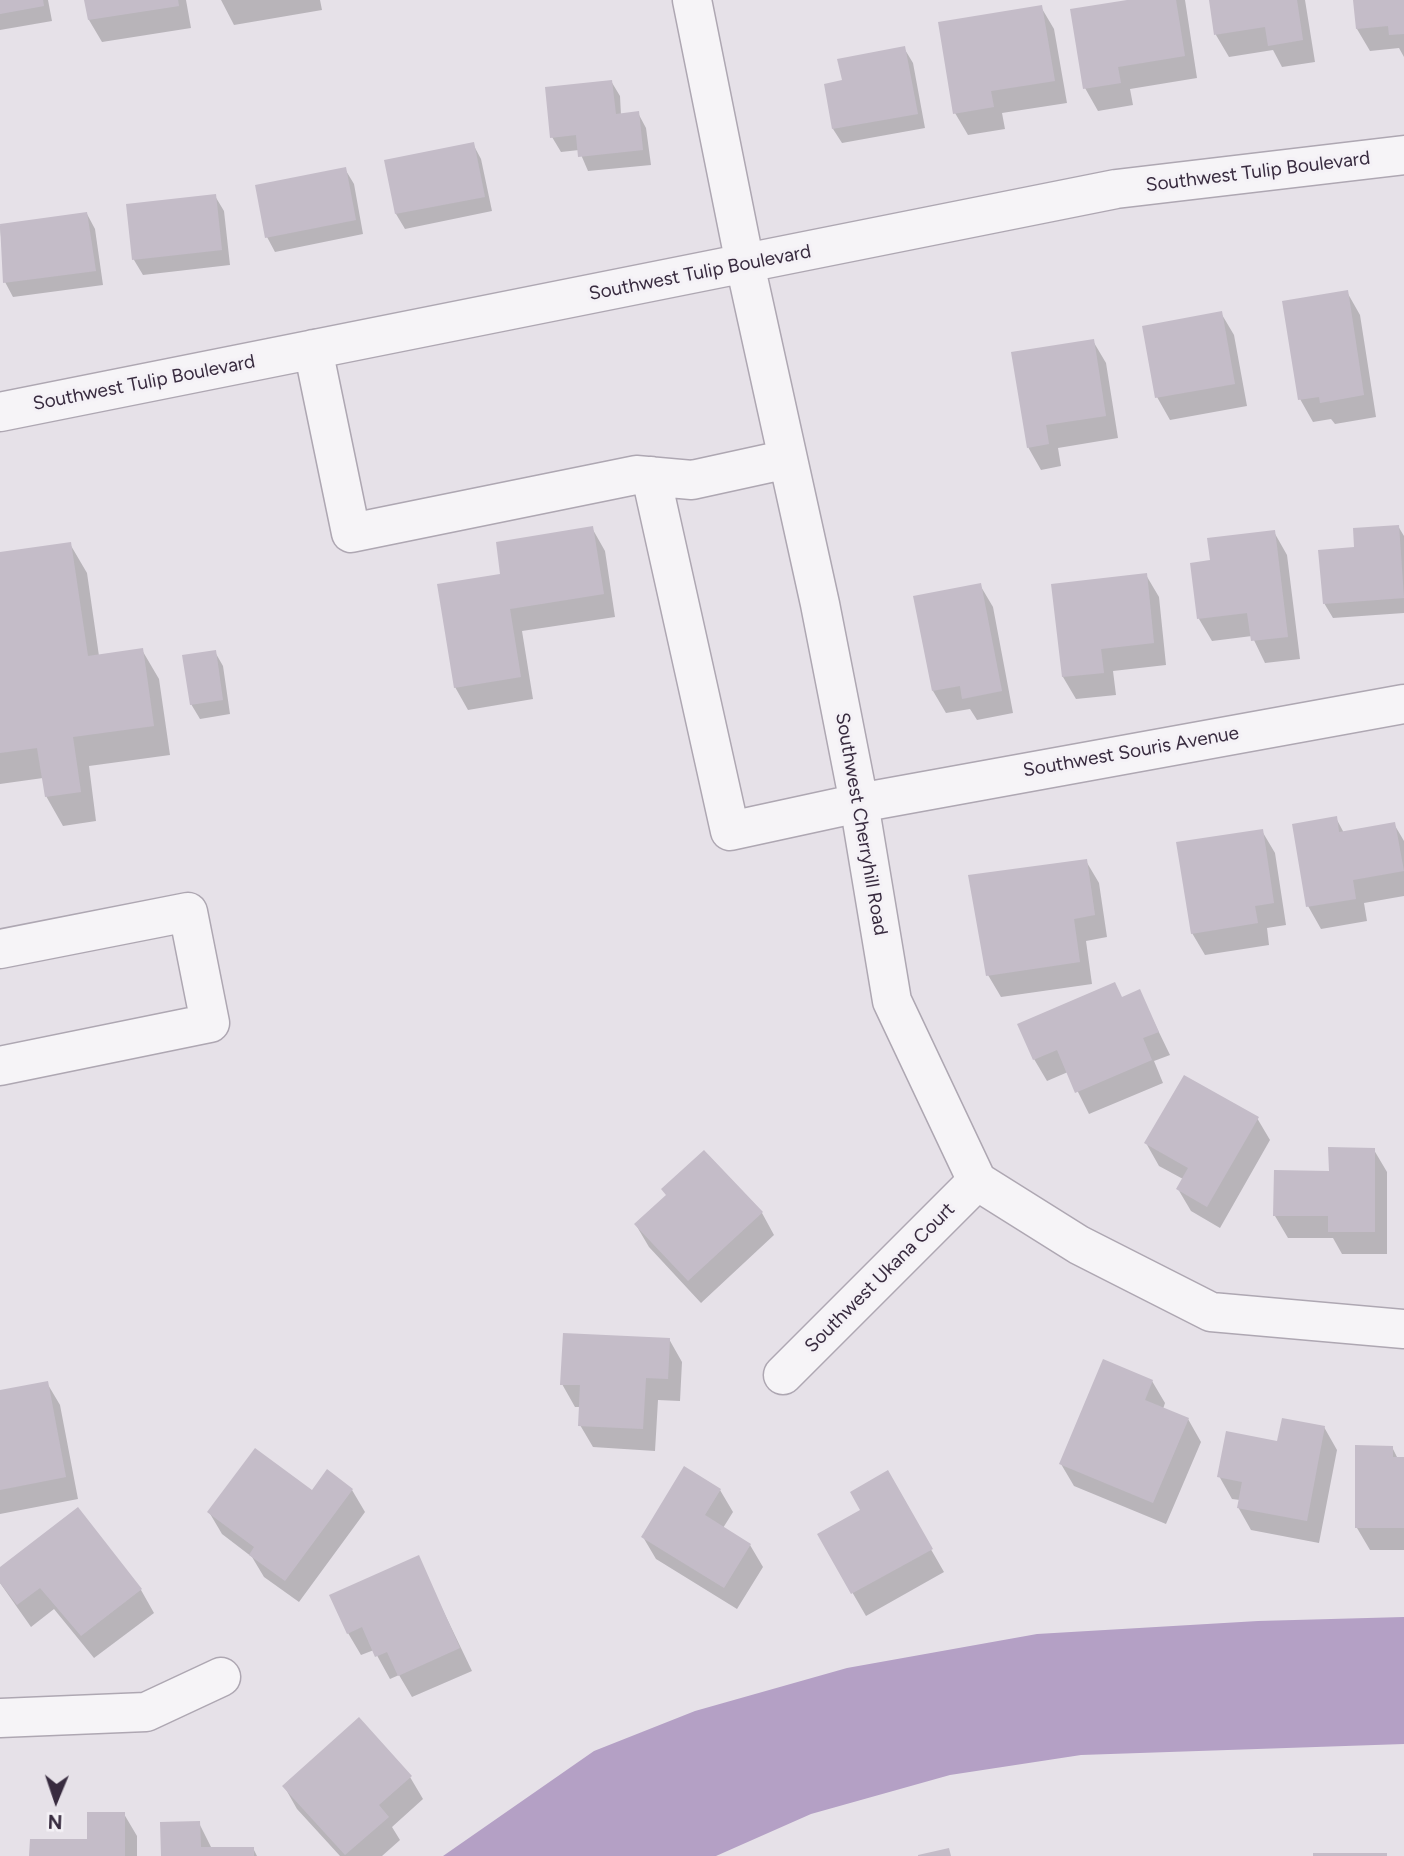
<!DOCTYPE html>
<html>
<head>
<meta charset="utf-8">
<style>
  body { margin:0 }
  #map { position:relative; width:1404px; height:1856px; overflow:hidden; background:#e6e1e8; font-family:Figtree,sans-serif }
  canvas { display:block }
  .north { position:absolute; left:21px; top:1765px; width:70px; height:70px; -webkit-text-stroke:5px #f4f1f6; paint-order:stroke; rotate:182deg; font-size:19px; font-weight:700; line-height:28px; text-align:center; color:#382b3f }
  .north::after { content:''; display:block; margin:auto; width:24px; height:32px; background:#382b3f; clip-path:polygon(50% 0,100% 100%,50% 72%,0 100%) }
</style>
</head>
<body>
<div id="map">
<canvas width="1404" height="1856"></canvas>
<div class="north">N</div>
</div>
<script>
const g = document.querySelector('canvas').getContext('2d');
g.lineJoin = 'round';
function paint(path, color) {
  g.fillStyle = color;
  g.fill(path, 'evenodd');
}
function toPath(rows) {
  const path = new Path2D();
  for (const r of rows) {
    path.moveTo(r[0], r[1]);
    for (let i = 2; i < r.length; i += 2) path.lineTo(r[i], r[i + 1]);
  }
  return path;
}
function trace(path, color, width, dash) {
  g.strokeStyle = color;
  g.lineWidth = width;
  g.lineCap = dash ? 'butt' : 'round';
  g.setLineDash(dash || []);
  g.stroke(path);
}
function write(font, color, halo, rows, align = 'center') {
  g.font = font + ' Figtree,sans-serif';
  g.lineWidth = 6;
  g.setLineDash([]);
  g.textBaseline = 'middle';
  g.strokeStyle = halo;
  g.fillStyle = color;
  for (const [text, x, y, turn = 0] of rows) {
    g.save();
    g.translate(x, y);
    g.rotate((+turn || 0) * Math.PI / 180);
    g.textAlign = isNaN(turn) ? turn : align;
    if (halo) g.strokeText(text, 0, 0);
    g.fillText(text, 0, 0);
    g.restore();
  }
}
paint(toPath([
  [1404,1617,1404,1744,1081,1755,950,1775,811,1814,716,1856,443,1856,594,1751,695,1711,847,1668,1037,1634,1258,1621]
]), '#b4a0c5');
paint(toPath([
  [0,0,48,0,52,21,0,30],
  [86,0,186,0,191,28,102,42,89,20],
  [221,0,320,0,322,10,234,25],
  [1138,0,1185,0,1197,78,1130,89,1133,105,1098,111,1085,88],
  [1210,0,1305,0,1315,62,1282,67,1273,50,1229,57,1216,35],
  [1355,0,1404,0,1404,57,1399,48,1370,51,1357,29],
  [1041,7,1054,29,1067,103,1002,113,1005,129,968,135,955,113],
  [904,48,913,63,925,128,842,143,833,129,844,82],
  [611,81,620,96,621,115,638,113,646,128,651,165,588,171,579,150,561,152,552,137],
  [473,144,481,159,492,211,405,229,396,214,386,161],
  [345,169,354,184,363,234,275,252,267,237],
  [215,196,224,211,230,265,143,275,134,260,128,205],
  [87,214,95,229,103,285,13,297,5,282,0,226],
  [1347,292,1360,315,1376,417,1335,424,1331,419,1313,422,1300,399],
  [1221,313,1234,335,1247,406,1170,420,1157,397],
  [1093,341,1106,363,1118,438,1058,448,1061,466,1041,470,1028,447],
  [1398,526,1404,536,1404,613,1333,618,1324,603],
  [592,528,605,551,615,617,522,631,533,699,468,710,455,687,502,575],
  [1274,532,1287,555,1300,659,1265,663,1252,636,1212,641,1199,619,1212,562],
  [70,544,87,573,99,656,142,650,159,679,170,755,89,766,96,821,63,826,46,796,43,778,0,784,0,554],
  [1146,575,1159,597,1166,665,1113,671,1116,695,1076,699,1063,677,1053,585],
  [980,585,993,607,1013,713,977,720,970,709,946,713,933,691,915,598],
  [215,652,223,666,230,714,200,719,191,704],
  [1336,818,1344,833,1394,824,1404,841,1404,896,1364,903,1367,921,1321,929,1308,906],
  [1262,831,1275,853,1286,925,1267,928,1269,945,1205,955,1192,933],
  [1086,861,1099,883,1107,937,1086,941,1092,984,1001,997,988,975,970,877],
  [1139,991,1170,1055,1154,1061,1163,1083,1089,1114,1068,1072,1047,1081,1034,1059,1123,998],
  [1257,1118,1270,1140,1220,1228,1191,1211,1178,1189,1183,1179,1159,1166,1146,1143],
  [1374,1150,1387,1172,1387,1254,1342,1254,1333,1238,1288,1238,1275,1216,1330,1173],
  [667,1196,762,1213,774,1235,701,1303,649,1247,636,1225],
  [669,1339,682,1362,680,1401,658,1400,655,1451,593,1447,580,1425,581,1407,575,1407,562,1384],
  [1152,1381,1165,1403,1163,1409,1188,1419,1201,1442,1166,1524,1074,1486,1061,1464],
  [47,1383,60,1405,78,1499,0,1514,0,1391],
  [1324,1427,1337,1450,1319,1543,1251,1530,1238,1507,1240,1500,1232,1499,1219,1476,1279,1443],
  [1392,1447,1398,1459,1404,1459,1404,1550,1370,1550,1357,1528],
  [887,1473,944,1572,866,1616,819,1535,862,1511],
  [352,1490,365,1512,299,1602,264,1577,252,1557,222,1534,209,1512,312,1492],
  [720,1490,733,1512,723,1528,750,1545,763,1567,737,1609,656,1559,643,1537],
  [78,1509,141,1590,154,1613,94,1658,54,1609,31,1627,0,1583,0,1569],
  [418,1558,472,1671,412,1697,399,1675,390,1679,374,1650,361,1655,348,1633],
  [410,1777,423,1799,392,1827,400,1840,382,1856,340,1856,297,1809,284,1786],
  [124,1814,137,1836,137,1856,31,1856,89,1841],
  [199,1823,212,1849,253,1848,257,1856,162,1856]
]), '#0003');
paint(toPath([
  [0,0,43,0,44,6,0,14],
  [84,0,178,0,179,6,88,20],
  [1127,0,1176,0,1185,56,1118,67,1121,83,1083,89,1070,9],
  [1209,0,1297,0,1303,40,1268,46,1265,27,1214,35],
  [1353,0,1404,0,1404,34,1389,35,1388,26,1356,29],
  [1042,5,1055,81,991,91,994,107,953,114,938,22],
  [905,46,918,114,832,129,824,84,842,80,837,59],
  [612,80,616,114,639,111,643,150,578,157,576,135,550,138,545,87],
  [474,142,485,197,395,214,384,160],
  [346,167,356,220,265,238,255,185],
  [216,194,222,250,132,260,126,204],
  [87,212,96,271,3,283,0,224],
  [1348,290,1364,395,1320,403,1319,397,1298,400,1282,301],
  [1222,311,1235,384,1155,398,1142,326],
  [1094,339,1106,416,1046,425,1049,444,1027,448,1011,352],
  [1399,525,1404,598,1323,604,1318,550,1354,547,1353,528],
  [593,526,604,594,510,609,521,677,454,688,437,584,500,574,496,542],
  [1275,530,1288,637,1251,641,1247,613,1197,619,1190,563,1210,560,1207,538],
  [71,542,88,656,143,648,154,726,73,737,81,792,45,797,37,748,0,753,0,552],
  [1147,573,1154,643,1101,649,1104,673,1062,677,1051,584],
  [981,583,1002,691,962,699,960,686,932,691,913,596],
  [216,650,223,700,190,705,182,655],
  [1337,816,1339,832,1395,822,1404,871,1353,880,1356,899,1306,907,1292,824],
  [1263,829,1274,903,1255,906,1258,923,1191,934,1176,842],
  [1087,859,1095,915,1074,919,1080,962,986,976,968,875],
  [1115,982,1122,997,1140,989,1159,1032,1143,1038,1152,1060,1075,1093,1057,1050,1033,1060,1017,1024],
  [1184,1075,1259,1117,1207,1207,1176,1189,1188,1168,1144,1143],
  [1328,1147,1375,1148,1375,1232,1328,1232,1328,1216,1273,1216,1274,1170,1329,1171],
  [704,1150,763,1212,688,1281,634,1224,666,1195,661,1189],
  [563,1333,670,1338,668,1379,646,1378,643,1429,578,1426,580,1385,560,1385],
  [1103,1359,1153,1380,1145,1400,1189,1418,1153,1503,1059,1464],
  [48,1381,66,1477,0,1490,0,1390],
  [1282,1418,1325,1426,1307,1521,1237,1508,1242,1482,1217,1477,1226,1431,1277,1441],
  [1355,1445,1393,1446,1393,1457,1404,1457,1404,1528,1355,1528],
  [255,1448,312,1490,327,1469,353,1489,285,1581,249,1555,254,1547,207,1512],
  [684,1466,721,1489,705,1515,751,1544,724,1588,641,1537],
  [888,1470,933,1549,851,1594,817,1534,860,1510,850,1492],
  [78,1507,142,1589,81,1636,40,1588,17,1605,0,1583,0,1567],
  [419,1555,460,1648,398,1676,387,1652,375,1657,362,1627,347,1634,329,1595],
  [359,1717,412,1776,379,1805,389,1817,345,1855,282,1786],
  [87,1812,125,1812,125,1856,29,1856,30,1839,87,1839],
  [200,1821,201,1847,254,1847,254,1856,161,1856,160,1822],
  [949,1848,951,1856,918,1856,918,1855],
  [1313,1853,1387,1853,1387,1856,1313,1856]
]), '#c4bcc8');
const minor = toPath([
  [692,0,745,264,820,604,859,803,892,1001,977,1181,1079,1245,1211,1312,1404,1329],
  [313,349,351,533,636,475,692,480,788,459],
  [0,412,1116,189,1404,155],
  [651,476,730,831,859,803,1404,704],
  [0,949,188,912,210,1023,0,1066],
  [783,1375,977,1181],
  [0,1718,146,1712,221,1677]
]);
trace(minor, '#aea7b2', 41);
trace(minor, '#f6f4f7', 38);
write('19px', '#382b3f', '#f4f1f6', [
  ["Southwest Tulip Boulevard",1258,172,-7],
  ["Southwest Tulip Boulevard",700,273,-11],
  ["Southwest Tulip Boulevard",144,383,-11],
  ["Southwest Souris Avenue",1131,752,-10],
  ["Southwest Cherryhill Road",861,824,80],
  ["Southwest Ukana Court",880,1278,-45]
]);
</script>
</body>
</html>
